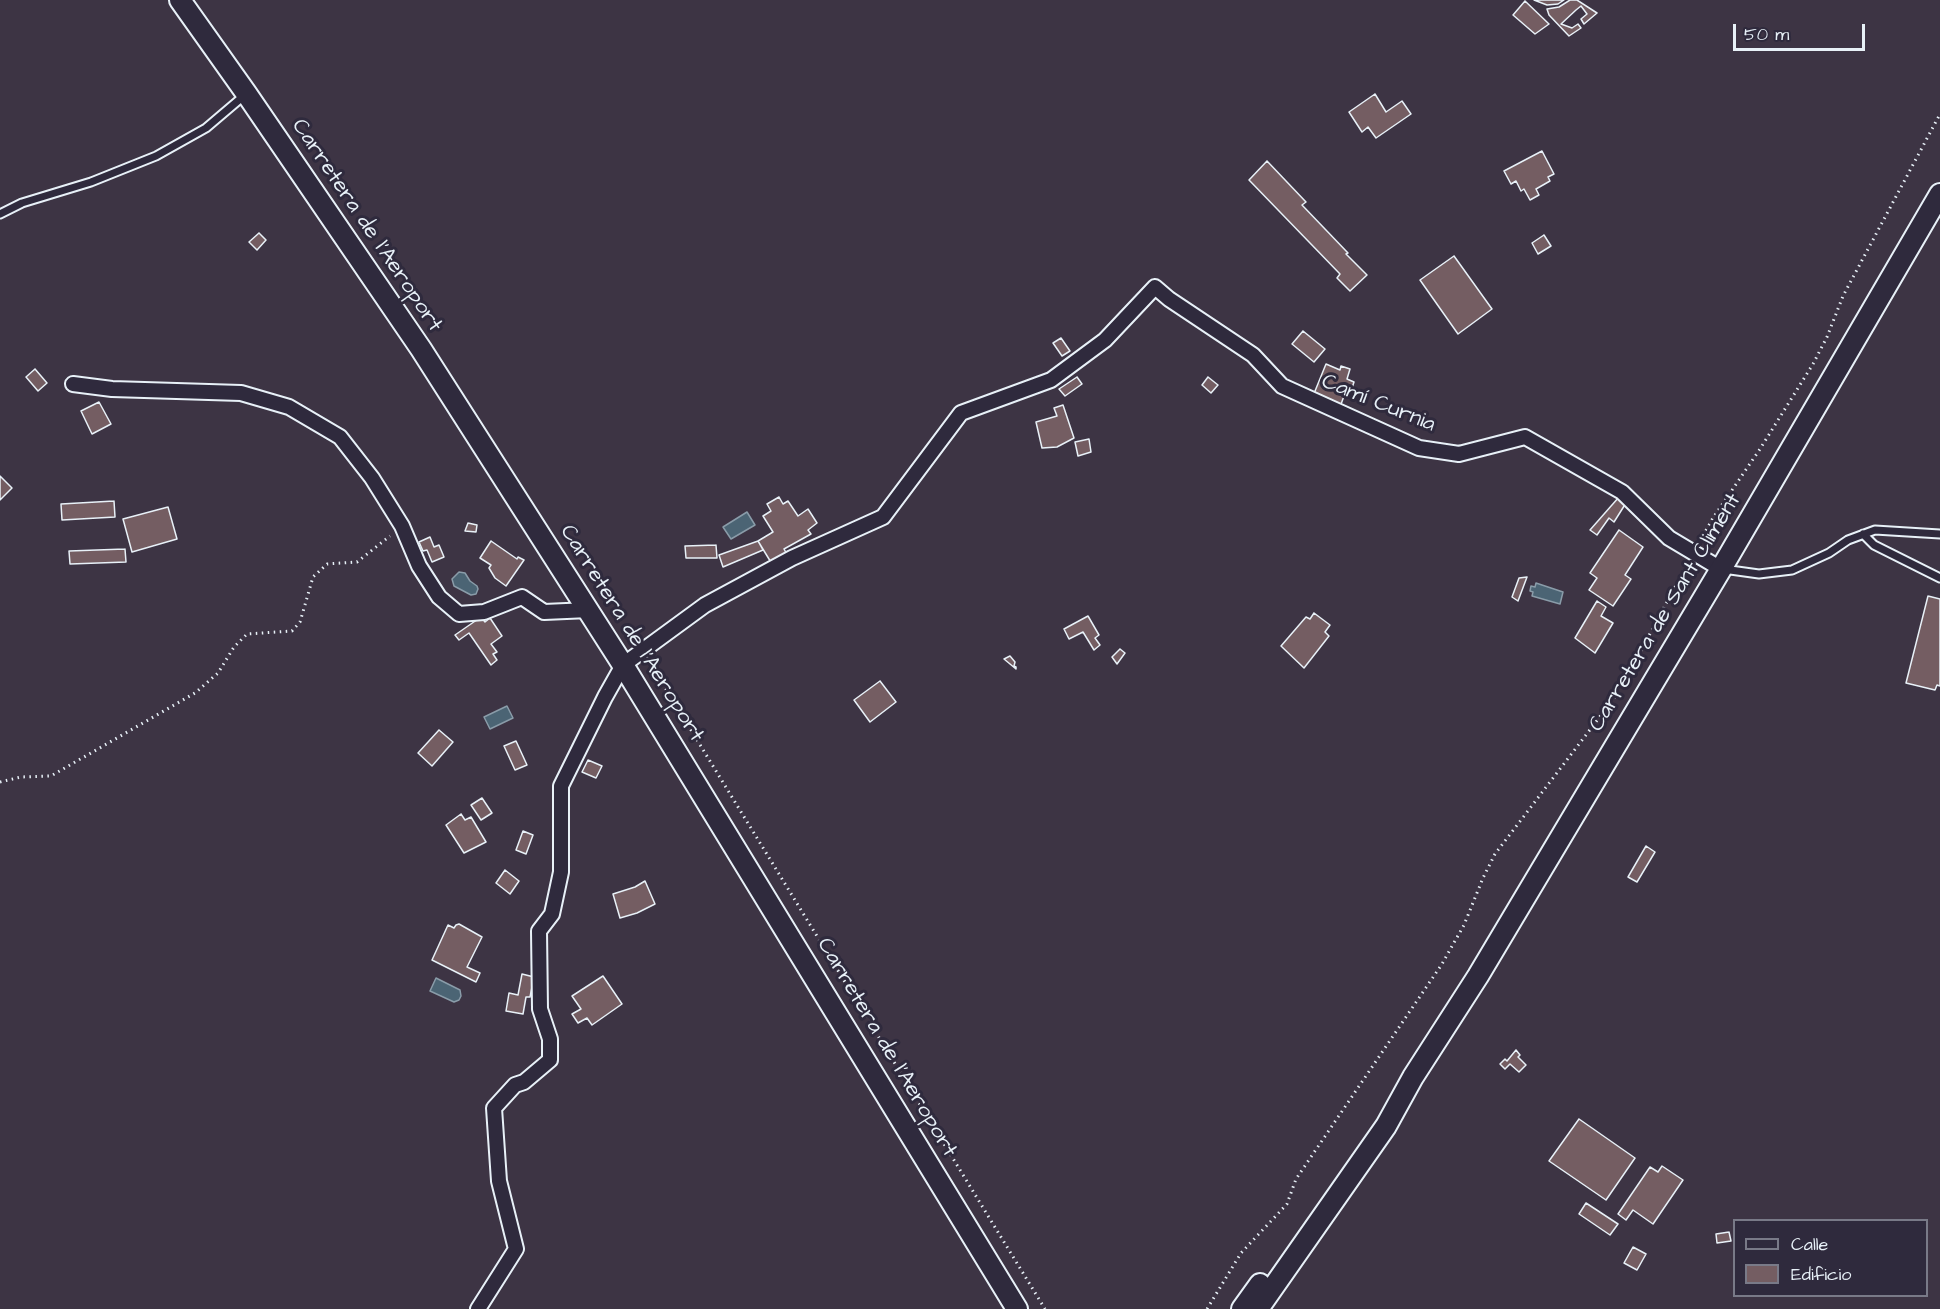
<!DOCTYPE html>
<html>
<head>
<meta charset="utf-8">
<style>
  body { margin:0 }
  #map { position:relative; width:1940px; height:1309px; overflow:hidden; background:#3d3444; font-family:"Architects Daughter",sans-serif }
  canvas { display:block }
  .legend { position:absolute; left:1733px; top:1219px; width:195px; height:78px; box-sizing:border-box; background:#2f2a3d; border:2px solid #797a88; margin:0; padding:8px 10px; list-style:none; font-size:18px; color:#e8f1f8 }
  .legend li { display:flex; align-items:center; gap:12px; height:30px }
  .legend b { width:30px; border:2px solid #797a88 }
  .scale { position:absolute; left:1733px; top:24px; width:132px; height:27px; box-sizing:border-box; border:3px solid #e8f1f8; border-top:0; padding-left:8px; font-size:18px; line-height:21px; white-space:nowrap; color:#e8f1f8; -webkit-text-stroke:4px #2f2a3d; paint-order:stroke }
</style>
</head>
<body>
<div id="map">
<canvas width="1940" height="1309"></canvas>
<ul class="legend">
<li><b style="height:8px;background:#2f2a3d"></b>Calle</li>
<li><b style="height:16px;background:#745d62"></b>Edificio</li>
</ul>
<div class="scale">50 m</div>
</div>
<script>
const g = document.querySelector('canvas').getContext('2d');
g.lineJoin = 'round';
function paint(path, color) {
  g.fillStyle = color;
  g.fill(path, 'evenodd');
}
function toPath(rows) {
  const path = new Path2D();
  for (const r of rows) {
    path.moveTo(r[0], r[1]);
    for (let i = 2; i < r.length; i += 2) path.lineTo(r[i], r[i + 1]);
  }
  return path;
}
function trace(path, color, width, dash) {
  g.strokeStyle = color;
  g.lineWidth = width;
  g.lineCap = dash ? 'butt' : 'round';
  g.setLineDash(dash || []);
  g.stroke(path);
}
function write(font, color, halo, rows, align = 'center') {
  g.font = font + ' "Architects Daughter",sans-serif';
  g.lineWidth = 6;
  g.setLineDash([]);
  g.textBaseline = 'middle';
  g.strokeStyle = halo;
  g.fillStyle = color;
  for (const [text, x, y, turn = 0] of rows) {
    g.save();
    g.translate(x, y);
    g.rotate((+turn || 0) * Math.PI / 180);
    g.textAlign = isNaN(turn) ? turn : align;
    if (halo) g.strokeText(text, 0, 0);
    g.fillText(text, 0, 0);
    g.restore();
  }
}
const water = toPath([
  [747,512,755,525,731,539,723,527,747,512],
  [459,572,465,573,470,581,477,586,478,589,476,594,471,595,454,586,452,579,459,572],
  [1536,583,1563,592,1560,604,1532,596,1533,592,1530,591,1531,586,1535,587,1536,583],
  [507,706,513,718,490,729,484,717,507,706],
  [436,978,460,990,461,996,459,1000,454,1002,430,991,436,978]
]);
paint(water, '#4b6474');
trace(water, '#8a9ca9', 1.5);
const building = toPath([
  [1534,0,1564,0,1558,4,1547,5,1534,0],
  [1570,0,1577,0,1597,13,1584,24,1581,19,1587,14,1581,6,1576,10,1561,24,1572,28,1578,24,1581,28,1569,36,1549,15,1547,9,1559,7,1570,0],
  [1525,1,1549,24,1535,34,1513,15,1525,1],
  [1375,94,1386,112,1402,101,1411,114,1376,138,1368,127,1362,132,1349,112,1375,94],
  [1542,151,1554,174,1548,177,1550,181,1536,189,1539,195,1530,200,1524,189,1521,191,1516,181,1511,184,1504,171,1542,151],
  [1267,161,1306,202,1302,205,1348,253,1346,254,1367,275,1350,291,1337,278,1340,274,1249,180,1267,161],
  [259,233,266,240,257,250,249,242,259,233],
  [1544,235,1551,246,1538,254,1532,243,1544,235],
  [1454,256,1492,309,1458,334,1420,280,1454,256],
  [1303,331,1325,349,1314,362,1292,344,1303,331],
  [1061,338,1070,351,1062,356,1053,343,1061,338],
  [1326,364,1340,370,1341,366,1350,369,1347,379,1354,382,1349,397,1344,396,1340,407,1313,396,1326,364],
  [35,369,47,383,38,391,26,377,35,369],
  [1077,377,1082,384,1065,396,1059,389,1077,377],
  [1208,377,1218,385,1211,393,1202,385,1208,377],
  [99,402,111,424,92,434,81,411,99,402],
  [1063,405,1074,438,1057,447,1042,448,1036,422,1057,416,1054,408,1063,405],
  [1089,439,1091,452,1078,456,1075,442,1089,439],
  [0,476,12,488,0,500,0,476],
  [779,497,783,504,788,501,798,516,808,509,817,523,808,530,811,534,784,549,788,556,772,564,758,541,773,532,763,516,771,511,767,504,779,497],
  [1619,497,1626,503,1614,522,1609,518,1597,535,1590,530,1619,497],
  [114,501,115,517,62,520,61,504,114,501],
  [168,507,177,539,132,552,123,519,168,507],
  [468,523,477,525,476,532,465,531,468,523],
  [1619,530,1643,547,1625,575,1631,579,1613,606,1589,590,1597,578,1590,573,1619,530],
  [430,537,434,547,439,545,444,557,432,562,427,550,423,551,419,542,430,537],
  [491,541,517,559,518,557,524,560,506,586,495,578,489,568,491,565,480,558,491,541],
  [758,541,763,550,723,567,719,555,758,541],
  [716,545,717,558,686,558,685,546,716,545],
  [125,549,126,562,70,564,69,551,125,549],
  [1527,577,1518,601,1512,597,1519,578,1527,577],
  [1928,596,1940,599,1940,686,1937,685,1935,690,1906,683,1928,596],
  [1597,601,1606,607,1601,616,1613,623,1595,653,1575,638,1597,601],
  [1314,613,1330,625,1325,632,1329,636,1304,668,1281,646,1306,617,1310,619,1314,613],
  [1088,616,1099,635,1095,638,1100,645,1094,650,1083,632,1069,639,1064,629,1088,616],
  [481,617,485,622,490,618,502,636,491,644,497,652,493,654,497,660,491,665,469,633,459,640,455,635,481,617],
  [1120,649,1125,653,1117,664,1112,657,1120,649],
  [1010,656,1015,662,1014,666,1016,667,1016,669,1004,659,1010,656],
  [880,681,896,702,870,722,854,700,880,681],
  [439,730,453,742,432,766,418,753,439,730],
  [516,741,527,765,515,770,504,746,516,741],
  [588,760,602,766,596,778,582,772,588,760],
  [482,798,492,813,481,820,471,805,482,798],
  [461,814,465,820,471,817,486,842,464,853,446,825,461,814],
  [523,831,533,835,526,854,516,850,523,831],
  [1646,846,1655,852,1637,882,1628,877,1646,846],
  [505,870,519,881,510,894,496,883,505,870],
  [645,881,655,904,637,913,620,918,613,894,635,887,645,881],
  [459,924,482,937,467,967,480,973,476,982,432,960,448,925,454,928,456,925,459,924],
  [522,974,534,977,530,997,526,997,523,1014,506,1011,509,993,518,995,522,974],
  [603,976,622,1004,592,1025,587,1018,578,1023,572,1014,581,1009,572,996,603,976],
  [1516,1050,1520,1055,1518,1057,1526,1065,1519,1072,1510,1064,1505,1069,1500,1064,1505,1059,1507,1061,1516,1050],
  [1579,1119,1635,1158,1606,1200,1549,1161,1579,1119],
  [1662,1166,1683,1180,1653,1224,1633,1210,1626,1220,1618,1214,1650,1167,1658,1172,1662,1166],
  [1586,1203,1618,1224,1610,1235,1579,1214,1586,1203],
  [1729,1232,1731,1241,1717,1243,1716,1234,1729,1232],
  [1633,1247,1646,1254,1637,1270,1624,1263,1633,1247]
]);
paint(building, '#745d62');
trace(building, '#e8f1f8', 1.5);
const service = toPath([
  [0,214,22,203,91,182,156,156,206,128,246,94],
  [1863,534,1874,545,1940,578],
  [1723,569,1759,574,1792,570,1829,553,1848,540,1875,530,1940,534]
]);
const minor = toPath([
  [73,384,112,389,241,393,289,407,340,437,372,478,402,526,419,566,439,597,459,614,484,612,522,597,544,612,589,610],
  [478,1309,516,1249,499,1181,494,1108,515,1085,524,1082,550,1060,550,1039,540,1009,539,931,552,914,561,872,561,786,605,697,623,665,705,605,792,558,883,517,961,413,1051,380,1105,340,1155,287,1169,299,1253,355,1282,386,1419,448,1459,454,1525,437,1622,492,1669,538,1721,569]
]);
const secondary = toPath([
  [180,0,246,93,421,349,623,665,1017,1309],
  [1242,1309,1260,1284],
  [1258,1309,1386,1126,1413,1077,1478,976,1721,569,1940,194]
]);
trace(service, '#e8f1f8', 11);
trace(minor, '#e8f1f8', 18);
trace(secondary, '#e8f1f8', 24);
trace(toPath([
  [1700,541,1713,518,1760,449,1813,364,1827,337,1843,296,1940,114],
  [650,663,1045,1309],
  [0,782,21,777,51,776,195,693,218,673,234,647,247,634,292,631,300,622,313,577,327,564,357,562,390,536],
  [1207,1309,1241,1253,1287,1204,1296,1179,1442,964,1464,925,1483,878,1495,854,1618,693,1687,565]
]), '#e8f1f8', 3, [1.5, 4.5]);
trace(service, '#2f2a3d', 7);
trace(minor, '#2f2a3d', 14);
trace(secondary, '#2f2a3d', 20);
write('22px', '#e8f1f8', '#2f2a3d', [
  ["Carretera de l'Aeroport",366,226,56],
  ["Camí Curnia",1378,404,22],
  ["Carretera de Sant Climent",1666,613,-59],
  ["Carretera de l'Aeroport",631,634,58],
  ["Carretera de l'Aeroport",886,1048,59]
]);
</script>
</body>
</html>
